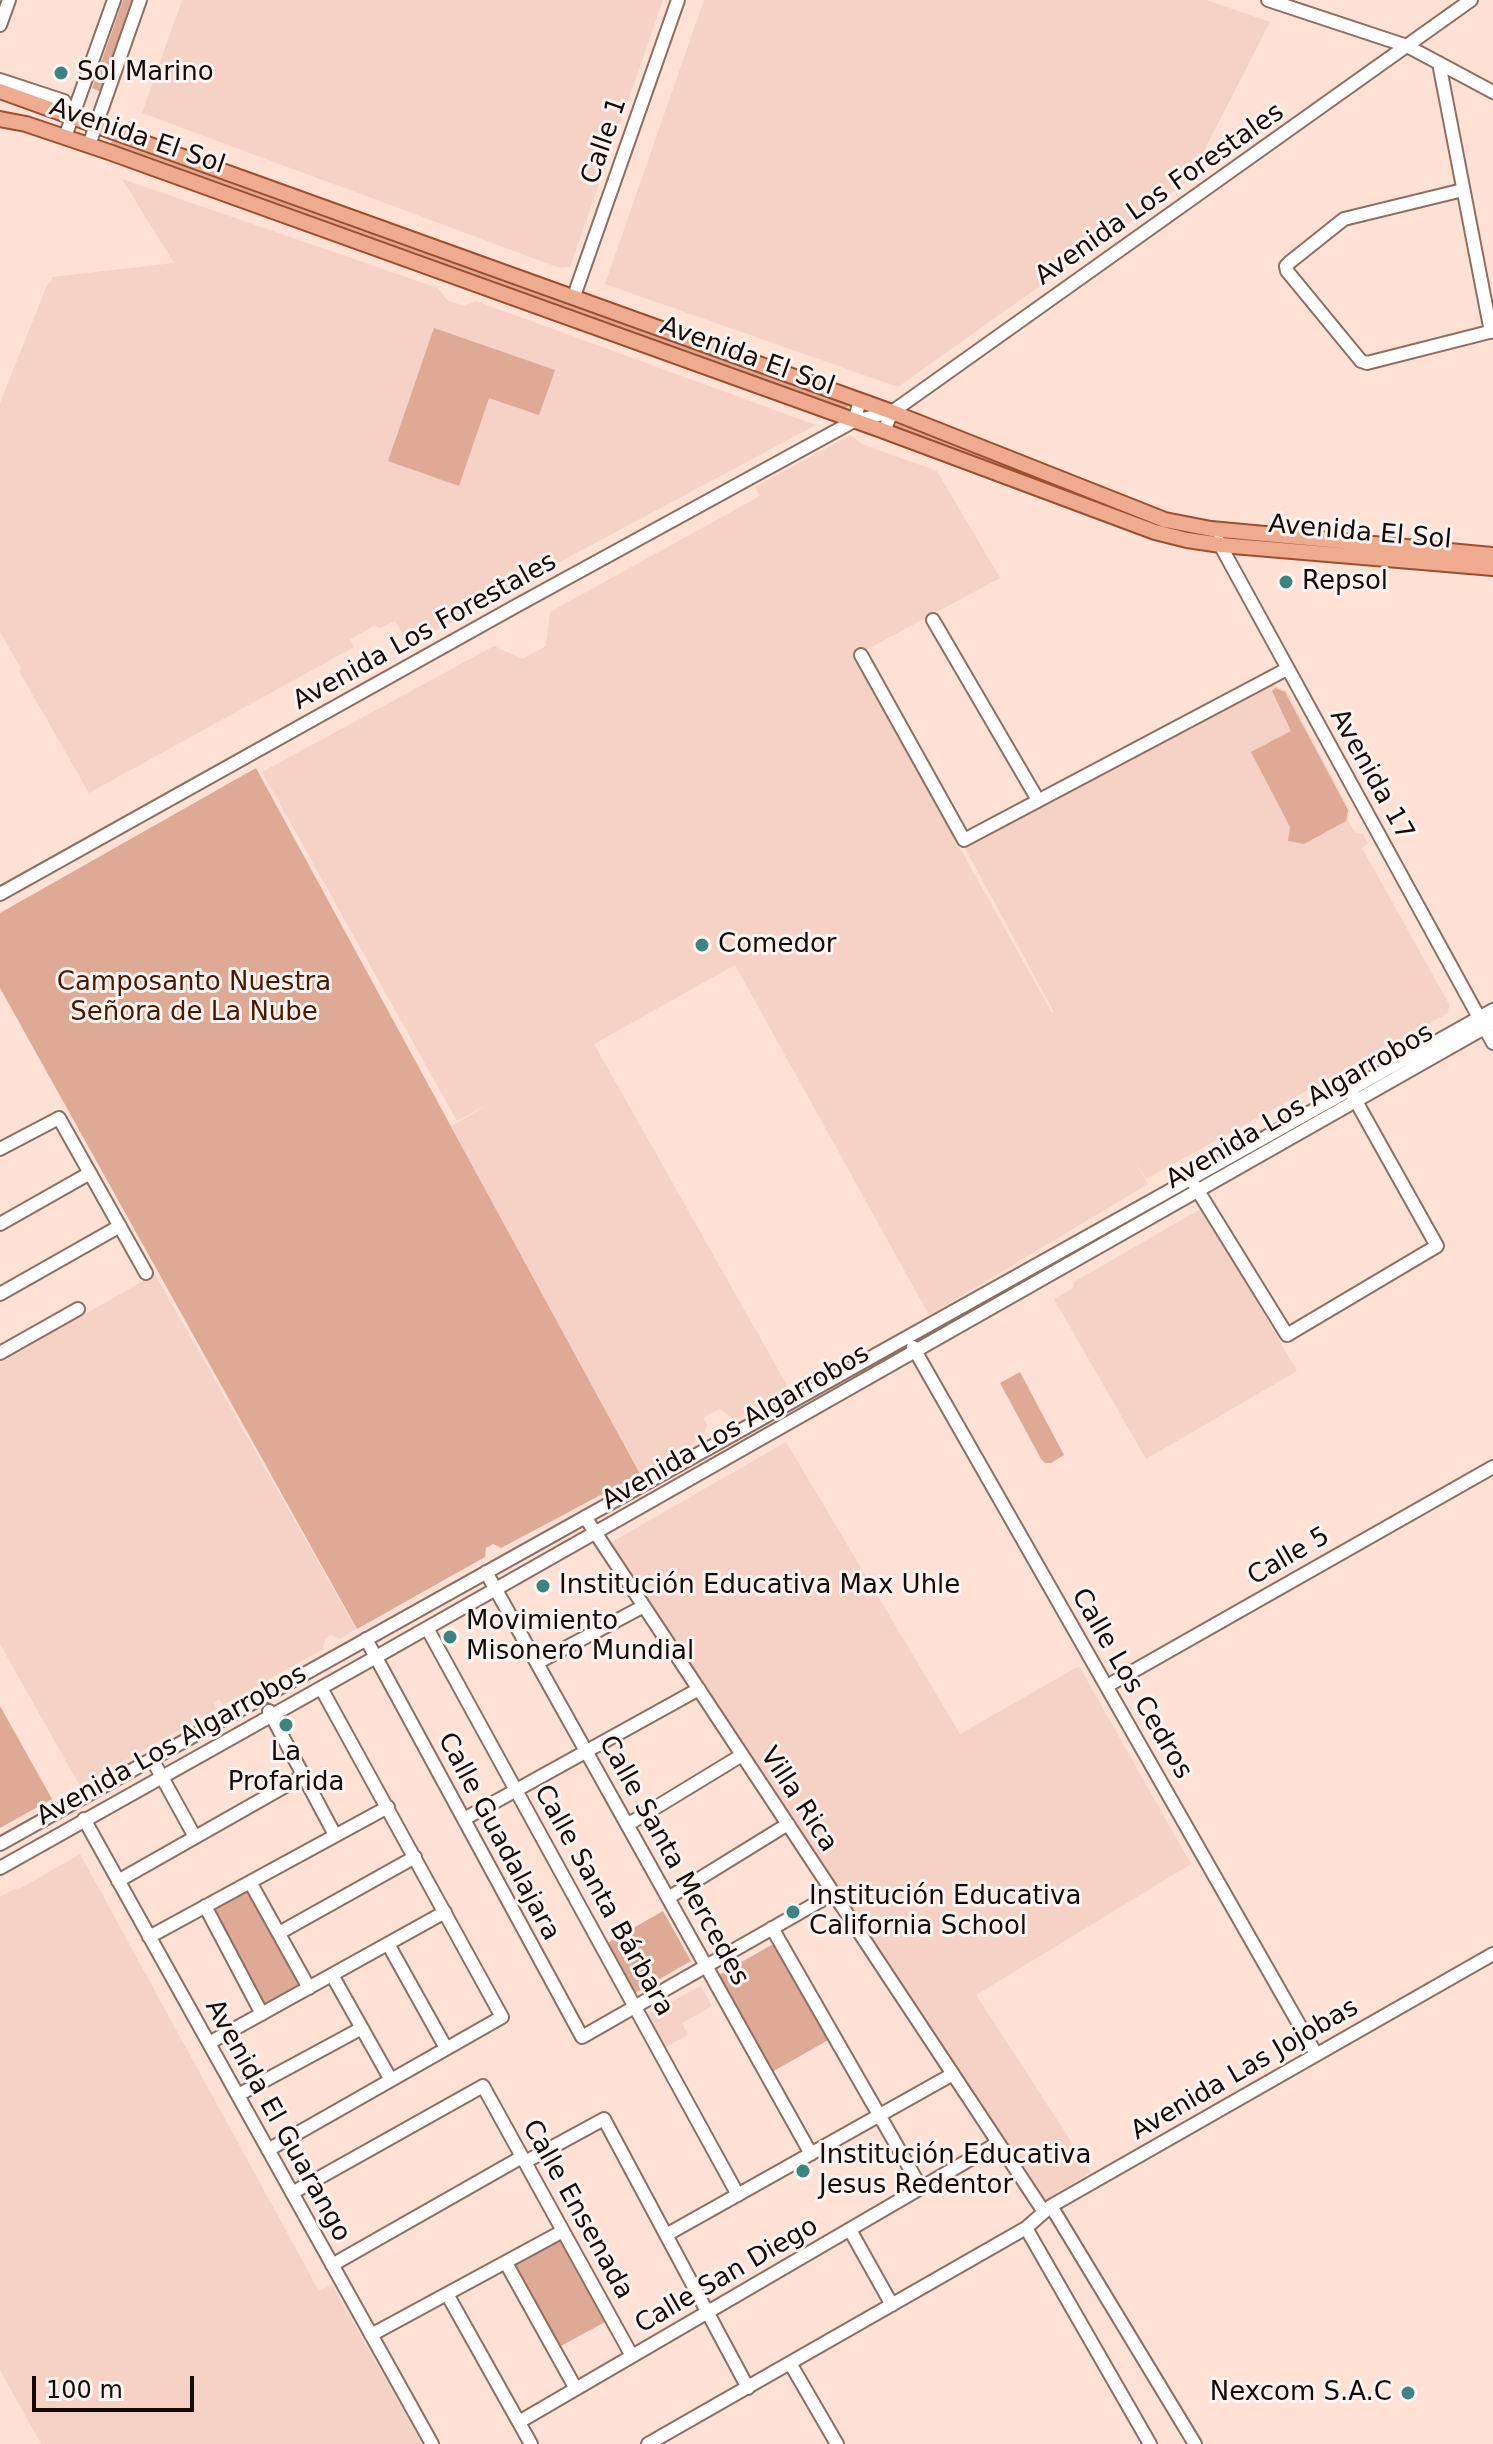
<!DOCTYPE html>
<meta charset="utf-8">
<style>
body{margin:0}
#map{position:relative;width:1493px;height:2444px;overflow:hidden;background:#ffe1d6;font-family:"DejaVu Sans",sans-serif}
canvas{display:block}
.scale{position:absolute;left:32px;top:2376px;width:162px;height:36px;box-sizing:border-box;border:4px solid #170b07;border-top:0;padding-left:10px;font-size:24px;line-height:28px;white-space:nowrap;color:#170b07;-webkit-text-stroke:6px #fcf4f1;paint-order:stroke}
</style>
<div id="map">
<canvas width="1493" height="2444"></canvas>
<div class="scale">100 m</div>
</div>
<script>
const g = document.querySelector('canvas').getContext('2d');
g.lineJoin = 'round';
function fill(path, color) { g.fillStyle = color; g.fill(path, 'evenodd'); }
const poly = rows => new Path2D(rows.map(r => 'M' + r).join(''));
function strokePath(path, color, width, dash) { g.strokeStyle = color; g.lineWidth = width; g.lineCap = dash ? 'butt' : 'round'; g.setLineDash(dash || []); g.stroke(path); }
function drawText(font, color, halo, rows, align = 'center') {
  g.font = font + ' "DejaVu Sans",sans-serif'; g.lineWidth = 6; g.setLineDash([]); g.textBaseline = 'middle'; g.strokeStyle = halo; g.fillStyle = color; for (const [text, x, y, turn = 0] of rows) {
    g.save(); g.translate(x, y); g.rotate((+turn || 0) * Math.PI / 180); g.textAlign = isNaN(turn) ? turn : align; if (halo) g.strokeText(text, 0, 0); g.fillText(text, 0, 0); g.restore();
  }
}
const built = poly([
 [182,0,663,0,570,267,560,268,142,113],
 [704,0,1206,0,1270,22,1189,180,898,387,605,284],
 [122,179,438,288,447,300,464,306,476,301,816,425,492,598,410,646,395,621,380,628,374,626,350,639,354,647,89,793,19,671,21,668,0,632,0,403,47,285,52,280,52,277,174,263],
 [850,435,862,444,937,471,1000,578,853,657,1052,1013,1054,1012,965,848,1273,685,1286,690,1350,811,1348,820,1355,832,1363,834,1368,844,1362,848,1449,1004,1448,1013,1146,1179,1129,1150,1148,1184,929,1315,735,965,594,1044,789,1389,735,1420,720,1409,703,1418,707,1425,703,1438,640,1474,451,1126,496,1100,457,1121,262,772,494,646,522,659,546,646,550,612,760,496,755,487],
 [1202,1208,1297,1371,1146,1459,1054,1299,1073,1288,1074,1282],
 [155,1274,356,1629,340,1639,331,1635,325,1639,323,1649,223,1705,219,1699,213,1703,216,1709,80,1786,0,1644,0,1363],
 [786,1442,960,1734,1079,1666,1191,1864,976,1995,1091,2172,1045,2200,610,1543],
 [80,1854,319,2291,332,2285,422,2444,41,2444,0,2370,0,1897,14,1889,21,1888],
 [701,1986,712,2006,682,2023,688,2035,664,2048,646,2015]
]);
const green = poly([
 [123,0,134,0,101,92,92,88],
 [112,141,847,402,848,407,843,408,109,149],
 [434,328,555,370,539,415,489,398,459,486,388,461],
 [898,421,966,450,1168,530,893,427,894,422],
 [1275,688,1285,692,1348,810,1346,821,1304,844,1288,841,1290,827,1251,752,1291,731,1272,691],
 [256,768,640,1474,501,1548,493,1544,486,1548,485,1557,357,1629,0,988,0,913],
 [1020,1372,1064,1455,1051,1463,1045,1463,1041,1459,1000,1383],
 [0,1706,52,1799,0,1828],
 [249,1888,303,1987,264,2007,212,1909],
 [663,1911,691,1961,635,1993,607,1943],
 [775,1943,830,2039,772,2072,717,1976],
 [562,2238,607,2321,559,2347,514,2264]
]);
const minor = poly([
 [1268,0,1407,46,1493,92],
 [0,25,9,0],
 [1439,63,1491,332],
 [0,80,64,101,73,116],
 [65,137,114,0],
 [89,145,140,0],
 [1463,190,1344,219,1290,262,1286,266,1287,271,1361,361,1367,363,1493,331],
 [574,296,678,0],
 [854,421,892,412],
 [884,431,892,412,1471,0],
 [1218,541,1493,1043],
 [933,620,1038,800],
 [861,655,964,840,1287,669],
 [0,894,516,606,854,421,860,401],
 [0,1149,59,1118,146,1273],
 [1195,1186,1287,1335,1437,1246,1353,1096],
 [0,1224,90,1173],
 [0,1294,120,1226],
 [913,1347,1316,2054],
 [0,1353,78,1309],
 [585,1517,1044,2212],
 [486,1572,811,2154],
 [427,1628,738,2195],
 [366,1639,582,2037,834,1893],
 [537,1663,644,1606],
 [1107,1686,1493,1467],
 [269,1711,335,1835],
 [152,1759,195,1837],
 [84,1819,432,2444],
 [464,1819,699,1689],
 [627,1825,742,1755],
 [0,1844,1493,1010],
 [0,1868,376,1657,1493,1023],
 [118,1881,303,1776],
 [250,1882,309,1988],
 [668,1898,788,1824],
 [205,1906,262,2014],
 [772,1928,921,2188],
 [279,1933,415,1857],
 [149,1937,388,1807],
 [388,1944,446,2048],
 [332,1975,391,2080],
 [209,2043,445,1912],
 [238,2095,362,2028],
 [268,2150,502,2017,321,1688],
 [525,2162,604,2119,748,2388],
 [292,2193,483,2086,632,2356],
 [1051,2206,1195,2444],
 [1026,2228,1150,2444],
 [850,2230,892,2305],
 [666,2235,953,2074],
 [506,2263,576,2389],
 [332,2265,522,2157],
 [447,2294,531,2444],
 [371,2335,563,2231],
 [790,2363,837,2444],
 [519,2422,998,2143],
 [648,2444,1026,2228,1051,2206,1493,1954]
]);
const major = poly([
 [0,91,892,412,1165,520,1211,529,1493,555],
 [0,119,26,124,109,152,884,431,1155,532,1187,540,1221,545,1493,568]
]);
const markers = [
 [61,73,8,"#3c8481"],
 [1286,582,8,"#3c8481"],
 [702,945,8,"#3c8481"],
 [543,1586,8,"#3c8481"],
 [450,1637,8,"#3c8481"],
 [286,1725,8,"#3c8481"],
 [793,1912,8,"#3c8481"],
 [803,2171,8,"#3c8481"],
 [1408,2393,8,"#3c8481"]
];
const poiNames = [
 ["Sol Marino",77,73],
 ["Repsol",1302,582],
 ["Comedor",718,945],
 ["Institución Educativa Max Uhle",559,1586],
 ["Movimiento",466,1622],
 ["Misonero Mundial",466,1652],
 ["La",286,1753,"center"],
 ["Profarida",286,1783,"center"],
 ["Institución Educativa",809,1897],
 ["California School",809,1927],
 ["Institución Educativa",819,2156],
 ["Jesus Redentor",819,2186],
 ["Nexcom S.A.C",1392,2393,"right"]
];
const streetNames = [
 ["Avenida El Sol",137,137,19],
 ["Calle 1",605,141,-71],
 ["Avenida Los Forestales",1160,195,-35],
 ["Avenida El Sol",747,357,20],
 ["Avenida El Sol",1360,533,5],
 ["Avenida Los Forestales",425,632,-29],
 ["Avenida 17",1371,775,61],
 ["Avenida Los Algarrobos",1300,1107,-30],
 ["Avenida Los Algarrobos",736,1428,-30],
 ["Calle 5",1289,1557,-30],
 ["Calle Los Cedros",1131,1684,60],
 ["Avenida Los Algarrobos",172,1746,-29],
 ["Villa Rica",798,1800,57],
 ["Calle Guadalajara",498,1837,62],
 ["Calle Santa Mercedes",673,1861,61],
 ["Calle Santa Bárbara",603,1901,61],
 ["Avenida Las Jojobas",1245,2070,-30],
 ["Avenida El Guarango",277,2121,61],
 ["Calle Ensenada",577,2210,61],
 ["Calle San Diego",727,2276,-30]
];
const parkNames = [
 ["Camposanto Nuestra",194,983],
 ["Señora de La Nube",194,1013]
];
fill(built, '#f5d2c5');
fill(green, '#dea995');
strokePath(minor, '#8e6e62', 16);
strokePath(major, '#9b4f2f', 18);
strokePath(minor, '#fff', 12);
strokePath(major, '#eeab8f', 14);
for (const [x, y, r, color] of markers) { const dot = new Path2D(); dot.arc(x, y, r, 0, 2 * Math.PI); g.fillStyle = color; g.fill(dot); strokePath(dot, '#fcf4f1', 3); }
drawText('26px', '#170b07', '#fcf4f1', poiNames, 'left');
drawText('26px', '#170b07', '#fcf4f1', streetNames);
drawText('26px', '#4c1701', '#fcf4f1', parkNames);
</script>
